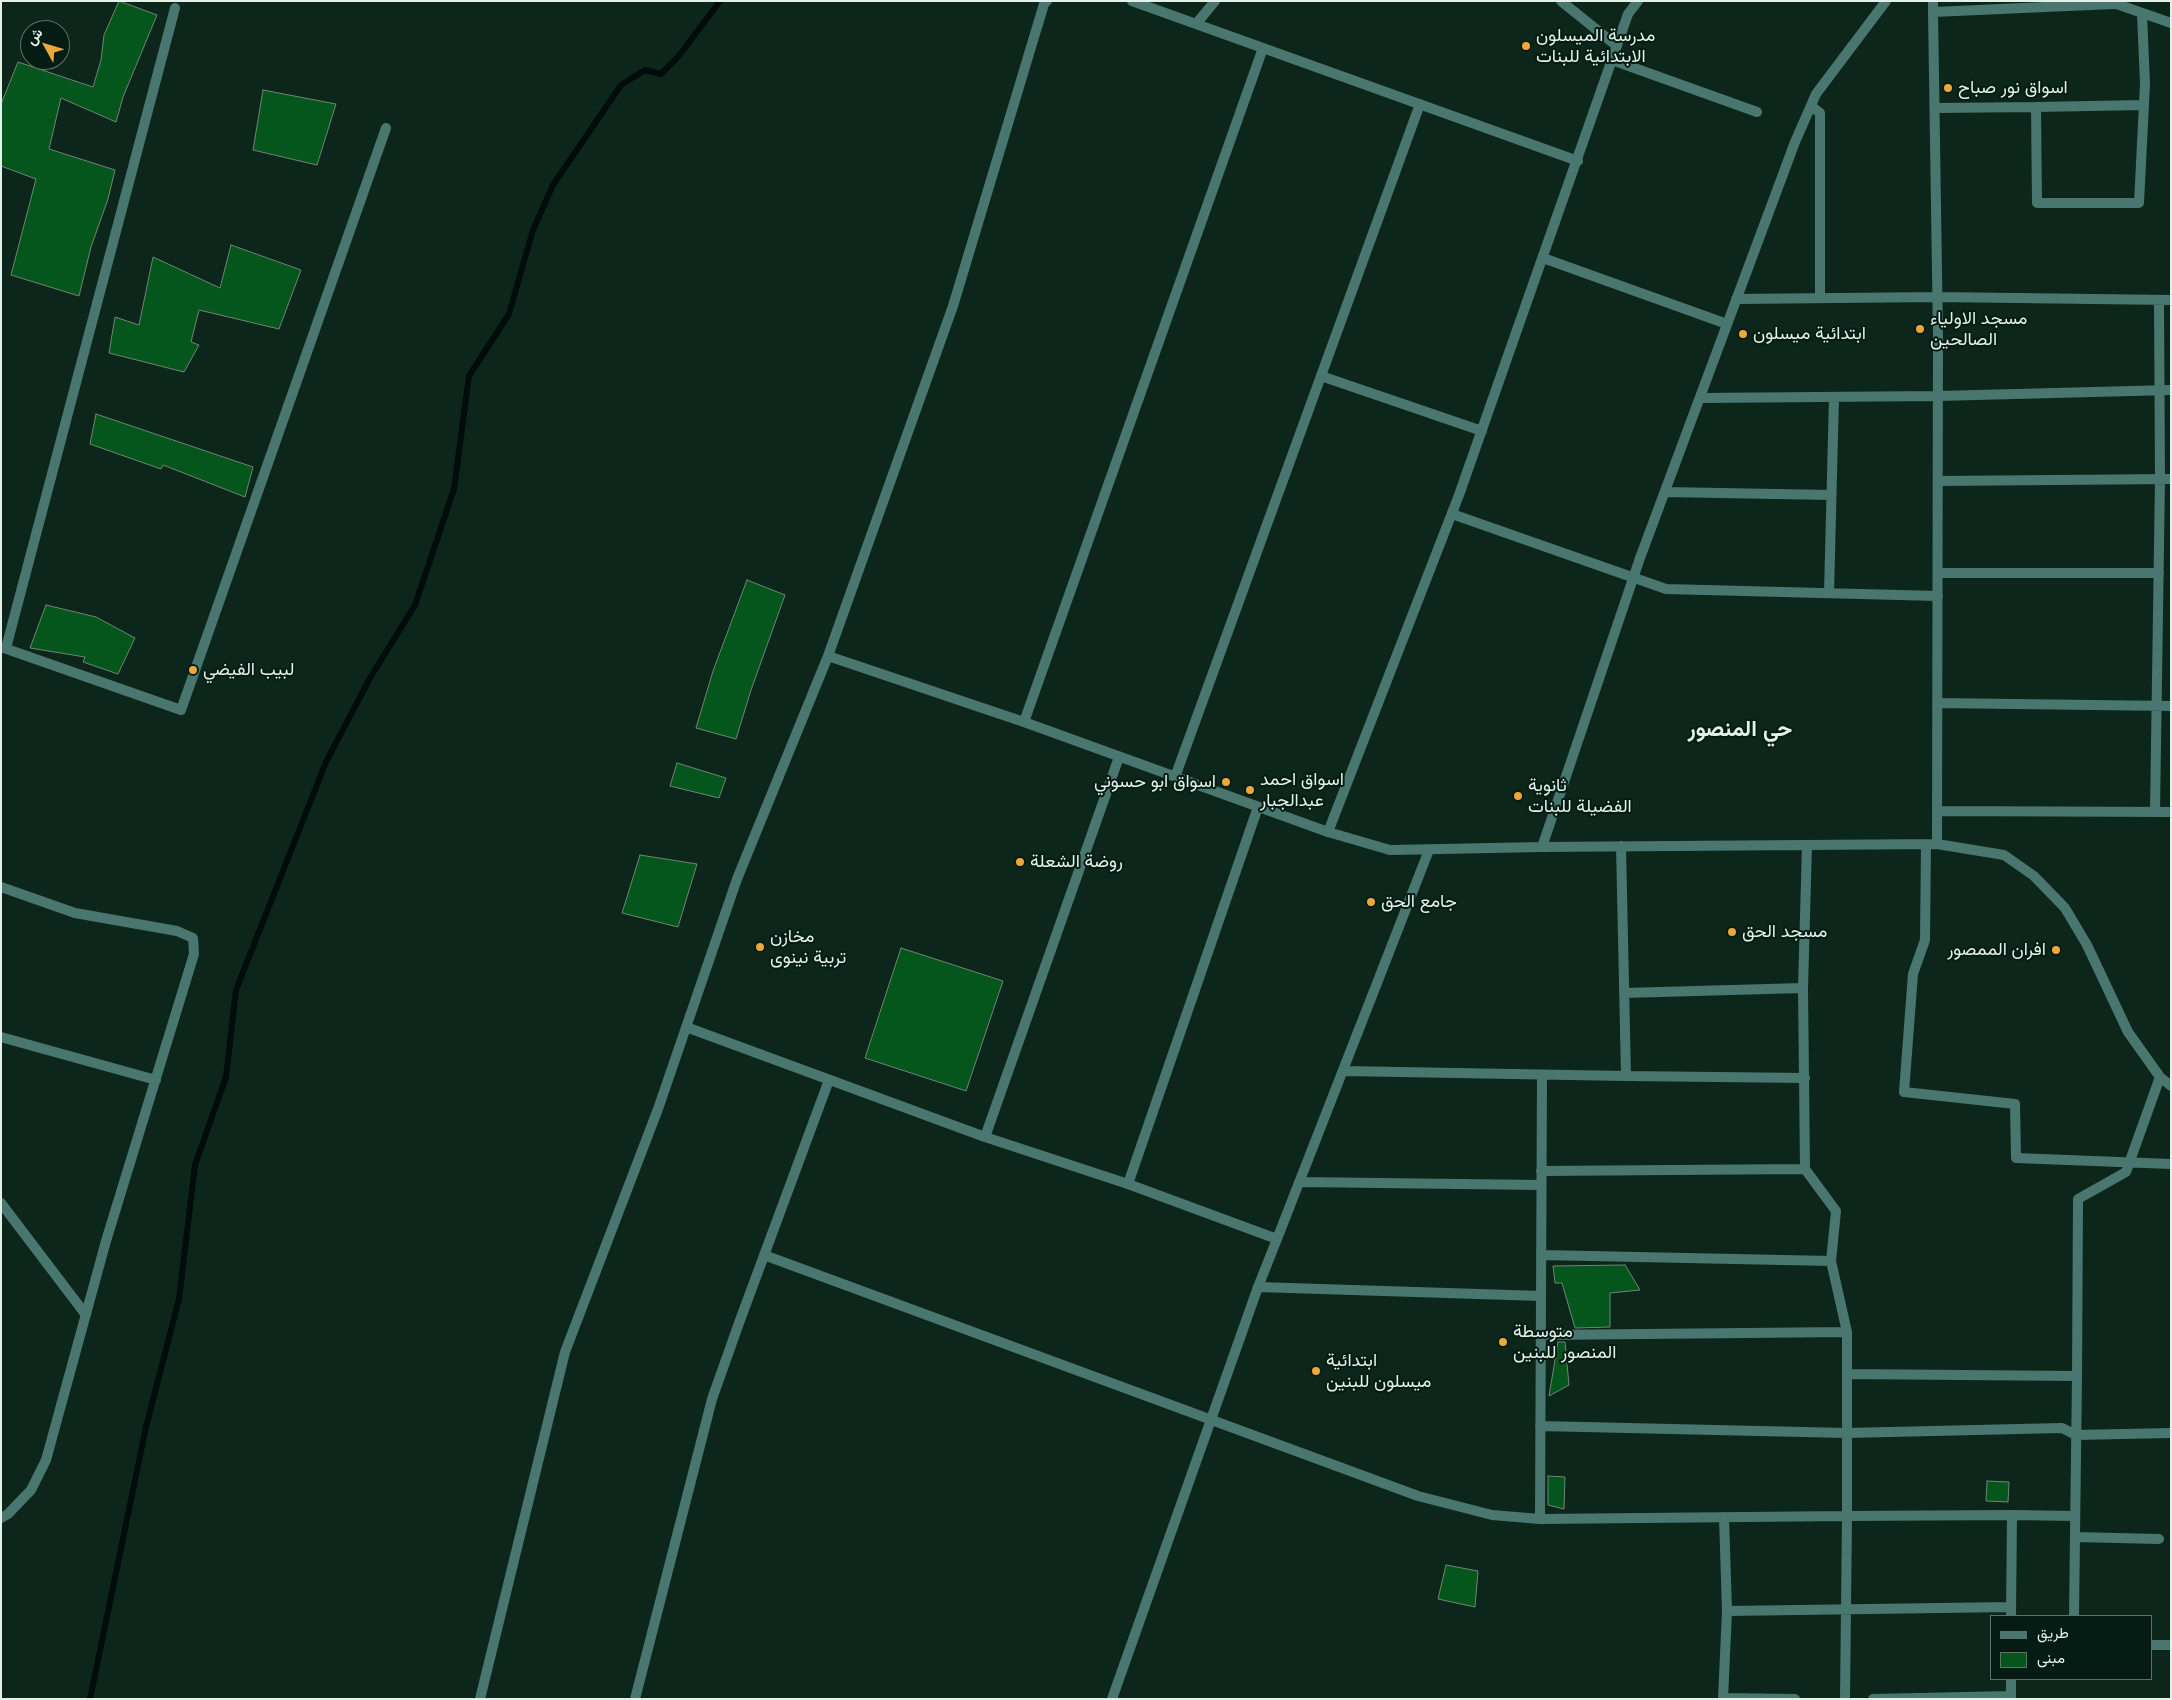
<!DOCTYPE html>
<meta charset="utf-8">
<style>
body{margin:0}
#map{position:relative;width:2172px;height:1700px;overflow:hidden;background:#0d261c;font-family:Mulish,Vazirmatn,sans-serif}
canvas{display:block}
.frame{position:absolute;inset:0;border:2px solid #e2f1ea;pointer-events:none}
.legend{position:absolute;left:1990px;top:1615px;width:162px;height:65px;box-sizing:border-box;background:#041c13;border:1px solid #5d7169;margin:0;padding:6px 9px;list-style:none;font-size:15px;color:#e2f1ea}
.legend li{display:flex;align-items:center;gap:10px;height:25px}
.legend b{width:25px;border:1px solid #5d7169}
.north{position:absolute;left:20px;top:20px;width:50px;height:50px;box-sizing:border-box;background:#041c13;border:1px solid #5d7169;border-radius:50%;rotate:309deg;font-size:14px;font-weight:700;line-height:20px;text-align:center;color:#e2f1ea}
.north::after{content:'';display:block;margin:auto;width:18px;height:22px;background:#eda83b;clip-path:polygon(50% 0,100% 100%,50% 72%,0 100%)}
</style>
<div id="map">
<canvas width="2172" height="1700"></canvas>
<div class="frame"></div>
<ul class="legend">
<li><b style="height:6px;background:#49776f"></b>طريق</li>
<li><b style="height:14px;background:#05561c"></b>مبنى</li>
</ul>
<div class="north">ش</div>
</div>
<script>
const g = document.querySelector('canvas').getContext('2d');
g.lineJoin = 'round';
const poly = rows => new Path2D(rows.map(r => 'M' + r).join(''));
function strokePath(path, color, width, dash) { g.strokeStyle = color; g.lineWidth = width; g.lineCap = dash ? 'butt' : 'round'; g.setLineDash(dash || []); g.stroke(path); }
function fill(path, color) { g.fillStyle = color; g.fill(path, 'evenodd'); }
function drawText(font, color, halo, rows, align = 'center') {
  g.font = font + ' Mulish,Vazirmatn,sans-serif'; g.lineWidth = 4; g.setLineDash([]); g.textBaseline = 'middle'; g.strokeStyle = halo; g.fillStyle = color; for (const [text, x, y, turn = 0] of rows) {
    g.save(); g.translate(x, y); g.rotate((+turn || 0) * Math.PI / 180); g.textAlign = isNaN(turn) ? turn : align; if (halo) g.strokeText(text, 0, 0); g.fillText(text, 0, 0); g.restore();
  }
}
const stream = poly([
 [90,1699,146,1427,179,1299,195,1165,226,1077,236,990,326,762,370,678,415,605,454,489,469,376,509,314,533,230,553,185,621,85,645,70,661,74,678,57,720,1]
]);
const building = poly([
 [119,1,157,15,123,97,116,122,61,98,49,149,115,170,108,199,91,247,79,296,11,275,36,179,1,166,1,104,18,62,93,87,101,60,104,35,119,1],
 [263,90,336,104,317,165,253,150,263,90],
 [231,245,301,270,279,329,199,310,191,342,199,345,184,372,109,353,115,317,139,325,153,257,220,288,231,245],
 [96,414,253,467,245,497,163,465,161,469,90,444,96,414],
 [747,580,785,595,751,690,736,739,696,728,713,671,747,580],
 [46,605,96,617,135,638,118,674,83,662,85,657,30,648,46,605],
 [677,763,726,778,719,798,670,786,677,763],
 [640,855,697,864,678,927,622,913,640,855],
 [901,948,1003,981,966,1091,865,1058,901,948],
 [1625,1265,1640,1290,1610,1293,1610,1327,1575,1328,1562,1283,1555,1283,1553,1266,1625,1265],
 [1558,1342,1565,1342,1569,1385,1549,1396,1558,1342],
 [1548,1476,1565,1477,1564,1509,1548,1505,1548,1476],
 [1987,1481,2009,1482,2008,1502,1986,1501,1987,1481],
 [1446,1565,1478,1571,1475,1607,1438,1599,1446,1565]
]);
const street = poly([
 [1132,1,1578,161],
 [1561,1,1617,46],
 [1933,1,1933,12,2113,4],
 [2108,1,2171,23],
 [1933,12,1938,336,1937,844],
 [1196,24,1215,1],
 [1612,60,1757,112],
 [1811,106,1820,113,1820,298],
 [2036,107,2144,105],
 [1935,108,2036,107,2037,203,2139,203,2145,84,2142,14],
 [1543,258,1727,324],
 [1736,299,1938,297,2171,300],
 [1321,376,1482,431],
 [1700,398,1938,396,2171,390],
 [1938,481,2171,479],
 [1665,492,1831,495],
 [1452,514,1666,589,1938,596],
 [1938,573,2159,573],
 [1829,593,1834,397],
 [1,647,181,710,386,128],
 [6,648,175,8],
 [828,656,1024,722,1328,832,1390,850,1542,847,1937,844,2004,855,2034,876,2065,908,2087,945,2128,1032,2160,1077,2171,1086],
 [1937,703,2171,706],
 [1024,722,1263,48],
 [1119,757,985,1137,1128,1184,1277,1239,1429,850],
 [1175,777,1420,104],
 [1937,811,2171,812],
 [2155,812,2160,479,2159,300],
 [1328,832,1459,495,1628,14,1638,1],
 [1926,844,1925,940,1913,974,1904,1092,2015,1104,2016,1158,2171,1164],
 [1807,845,1803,988,1805,1169,1836,1211,1831,1261,1847,1332],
 [1542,847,1640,558,1795,142,1816,94,1886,1],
 [1,887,75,913,177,931,193,938,194,954,106,1241,46,1460,31,1490,8,1514,1,1518],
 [1624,993,1803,988],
 [686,1027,985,1137],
 [1,1037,156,1080],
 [1343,1071,1626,1076,1621,846],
 [1626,1076,1805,1078],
 [1541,1171,1805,1169],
 [1299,1182,1541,1185],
 [1128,1184,1258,807],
 [1,1203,86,1315],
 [764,1255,1418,1496,1492,1515,1540,1519,1542,1075],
 [1541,1255,1831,1261],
 [1258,1287,1541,1296],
 [1847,1374,2077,1376,2078,1199,2126,1172,2160,1077],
 [1540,1426,1847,1433,2062,1428,2076,1435,2171,1433],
 [2012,1515,2075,1516],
 [1540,1519,1847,1516,1847,1332,1541,1335],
 [2075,1537,2159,1539],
 [1727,1611,2011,1607],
 [2074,1616,2077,1376],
 [2151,1645,2171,1645],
 [1723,1698,1795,1699],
 [480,1699,565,1352,658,1109,737,879,828,656,953,306,1044,4,1047,1],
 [635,1699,712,1399,739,1323,829,1080],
 [1112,1699,1258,1287,1277,1239],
 [1723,1699,1727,1611,1724,1517],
 [1845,1699,1847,1516,2012,1515,2011,1616],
 [1873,1699,2011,1696],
 [2011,1699,2011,1679]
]);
const markers = [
 [1526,46,5,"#eda83b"],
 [1948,88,5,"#eda83b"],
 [1920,329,5,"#eda83b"],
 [1743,334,5,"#eda83b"],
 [193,670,5,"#eda83b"],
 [1226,782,5,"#eda83b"],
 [1250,790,5,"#eda83b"],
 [1518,796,5,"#eda83b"],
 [1020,862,5,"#eda83b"],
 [1371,902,5,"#eda83b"],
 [1732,932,5,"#eda83b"],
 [760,947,5,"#eda83b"],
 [2056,950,5,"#eda83b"],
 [1503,1342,5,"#eda83b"],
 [1316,1371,5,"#eda83b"]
];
const poiNames = [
 ["مدرسة الميسلون",1536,36],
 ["الابتدائية للبنات",1536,57],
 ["اسواق نور صباح",1958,88],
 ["مسجد الاولياء",1930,319],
 ["الصالحين",1930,340],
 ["ابتدائية ميسلون",1753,334],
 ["لبيب الفيضي",203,670],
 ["اسواق احمد",1260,780],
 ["عبدالجبار",1260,801],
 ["اسواق ابو حسوني",1216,782,"right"],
 ["ثانوية",1528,786],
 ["الفضيلة للبنات",1528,807],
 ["روضة الشعلة",1030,862],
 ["جامع الحق",1381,902],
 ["مسجد الحق",1742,932],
 ["مخازن",770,937],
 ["تربية نينوى",770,958],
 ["افران الممصور",2046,950,"right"],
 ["متوسطة",1513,1332],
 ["المنصور للبنين",1513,1353],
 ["ابتدائية",1326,1361],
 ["ميسلون للبنين",1326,1382]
];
const districtNames = [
 ["حي المنصور",1740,729]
];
strokePath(stream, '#000b0c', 6);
fill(building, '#05561c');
strokePath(building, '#718572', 1);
strokePath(street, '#49776f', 10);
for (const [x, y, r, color] of markers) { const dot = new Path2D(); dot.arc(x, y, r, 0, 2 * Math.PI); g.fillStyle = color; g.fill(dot); strokePath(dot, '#041c13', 2); }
drawText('18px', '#e2f1ea', '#041c13', poiNames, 'left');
drawText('bold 22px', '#e2f1ea', '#041c13', districtNames);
</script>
